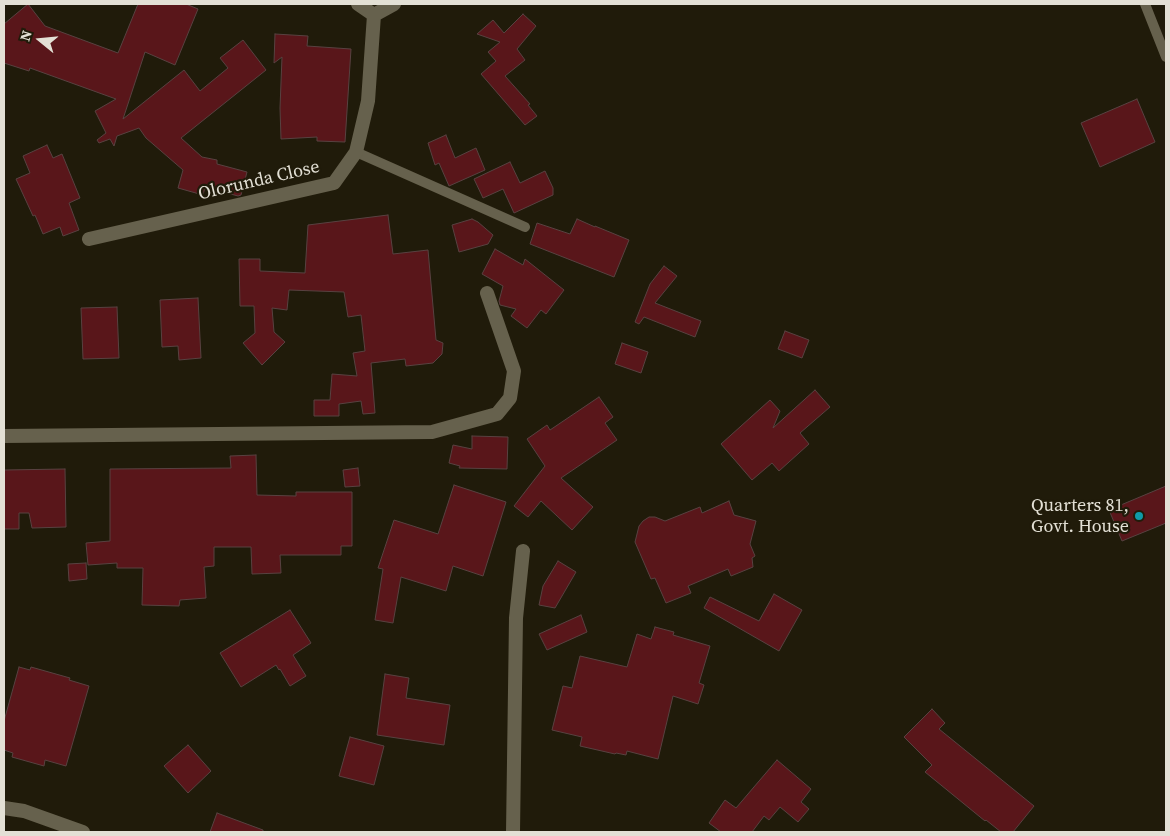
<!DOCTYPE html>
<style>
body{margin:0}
#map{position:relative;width:1170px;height:836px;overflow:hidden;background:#201b0a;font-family:"Source Serif 4",serif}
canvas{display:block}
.frame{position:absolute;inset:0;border:5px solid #e3e0d5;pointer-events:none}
.north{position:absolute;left:15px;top:15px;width:50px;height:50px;-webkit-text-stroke:4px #201b0a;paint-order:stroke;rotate:287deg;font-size:14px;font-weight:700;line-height:20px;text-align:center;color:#e3e0d5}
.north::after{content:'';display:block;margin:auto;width:18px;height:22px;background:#e3e0d5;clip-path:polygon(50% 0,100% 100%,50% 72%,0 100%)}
</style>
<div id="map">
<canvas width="1170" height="836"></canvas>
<div class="frame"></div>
<div class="north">N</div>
</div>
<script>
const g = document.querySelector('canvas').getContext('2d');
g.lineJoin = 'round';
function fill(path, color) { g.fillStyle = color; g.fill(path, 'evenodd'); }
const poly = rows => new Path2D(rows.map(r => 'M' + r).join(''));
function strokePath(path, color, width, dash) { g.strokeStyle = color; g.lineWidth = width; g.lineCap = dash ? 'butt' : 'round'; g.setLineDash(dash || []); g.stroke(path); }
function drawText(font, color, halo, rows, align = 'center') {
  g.font = font + ' "Source Serif 4",serif'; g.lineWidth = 4.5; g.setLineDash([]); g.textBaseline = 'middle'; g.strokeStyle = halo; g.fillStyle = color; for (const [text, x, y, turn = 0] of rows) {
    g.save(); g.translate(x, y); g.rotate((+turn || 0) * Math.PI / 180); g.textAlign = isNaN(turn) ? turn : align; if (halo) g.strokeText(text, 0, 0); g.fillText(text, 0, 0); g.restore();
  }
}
const building = poly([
 [28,4,45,26,118,53,138,4,186,4,198,9,175,65,145,52,123,119,184,70,200,91,228,68,220,58,243,40,266,70,181,138,202,157,217,160,217,164,247,172,241,195,238,196,205,187,203,195,178,188,183,170,146,138,139,128,117,136,114,146,110,139,99,143,97,140,106,133,95,111,116,99,30,68,29,71,4,63,4,24,28,4],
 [523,14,536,26,517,49,525,60,505,76,530,104,528,105,537,116,525,125,481,74,496,61,488,52,500,42,477,34,493,20,504,33,523,14],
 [275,34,308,36,307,46,351,49,345,142,317,141,317,137,281,139,280,108,282,57,274,63,275,34],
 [1137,99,1155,142,1100,167,1081,123,1137,99],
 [446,135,455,158,476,148,485,170,449,186,439,163,435,165,428,143,446,135],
 [47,145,53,158,62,154,80,198,69,203,79,230,63,236,60,227,43,234,35,215,33,216,16,179,30,173,23,156,47,145],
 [510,162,520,183,545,171,553,188,553,195,514,213,503,189,483,198,474,179,510,162],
 [388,215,393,254,428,250,436,340,443,343,442,354,433,363,406,366,405,359,371,363,375,413,363,414,361,401,339,404,339,416,314,416,314,400,330,400,332,374,357,376,353,353,365,351,361,315,348,317,344,292,289,290,287,310,272,308,274,332,285,342,262,365,243,343,255,333,254,306,240,306,239,259,260,259,260,271,305,273,308,225,388,215],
 [472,219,478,222,493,235,488,244,459,252,452,225,472,219],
 [577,219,595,227,595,226,629,240,614,277,530,244,537,223,570,234,577,219],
 [495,249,523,265,525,259,564,290,546,314,541,310,527,328,511,316,516,309,500,305,499,301,503,286,482,274,495,249],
 [664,266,677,276,655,303,701,321,695,337,644,317,639,324,635,322,650,284,664,266],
 [198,298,201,358,179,360,178,346,162,347,160,300,198,298],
 [117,307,119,358,83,359,81,308,117,307],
 [785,331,809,340,802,358,778,349,785,331],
 [622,343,648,352,641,373,615,364,622,343],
 [815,390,830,407,800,433,809,444,779,471,772,463,752,480,721,444,770,400,780,411,773,428,815,390],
 [599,397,613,417,605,423,617,440,561,478,593,507,572,530,541,501,528,517,514,506,545,466,527,439,547,425,550,430,599,397],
 [472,436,508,437,507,469,459,468,460,466,449,463,453,445,472,449,472,436],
 [256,455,257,495,296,496,296,492,352,492,352,546,341,546,341,555,280,555,281,573,252,574,251,547,214,547,214,566,204,567,206,598,180,600,179,606,142,605,143,568,117,568,117,563,88,565,86,543,110,541,110,469,231,468,230,456,256,455],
 [358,468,360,486,345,487,343,470,358,468],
 [65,469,66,527,32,528,29,513,19,513,19,529,4,529,4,470,65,469],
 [454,485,506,502,483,576,453,566,446,591,401,577,393,623,375,620,383,569,378,568,394,520,438,534,454,485],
 [1166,486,1166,523,1122,541,1109,510,1166,486],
 [729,501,734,515,756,521,750,544,755,556,752,558,753,567,731,576,728,569,688,586,691,593,666,603,655,578,651,579,635,542,639,526,643,521,649,517,655,517,665,521,700,507,702,513,729,501],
 [558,561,576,572,555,608,539,605,543,586,558,561],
 [86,563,87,579,69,581,68,564,86,563],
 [774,594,802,610,779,651,704,608,710,597,759,621,774,594],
 [290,610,311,643,293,655,306,676,290,686,280,669,279,670,276,665,241,687,220,653,290,610],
 [581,615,587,632,547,650,539,634,581,615],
 [655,627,674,632,673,635,710,646,699,683,704,685,698,704,673,696,658,759,627,751,626,755,616,753,615,754,580,746,582,737,552,730,563,686,572,688,580,656,627,667,637,634,651,639,655,627],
 [19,667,30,670,31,667,70,678,69,680,89,686,66,766,45,760,44,766,12,757,13,753,4,750,4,721,19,667],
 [385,674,409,678,406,698,450,705,444,745,377,735,385,674],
 [932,709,945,723,939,729,1034,806,1013,832,1001,832,986,820,985,821,925,772,932,765,904,737,932,709],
 [350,737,384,746,374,785,339,776,350,737],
 [188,745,211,771,188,793,164,766,188,745],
 [777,760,811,789,801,802,809,809,798,822,780,807,769,820,764,816,752,832,721,832,709,823,725,800,736,808,777,760],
 [217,813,263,830,263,832,210,832,217,813]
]);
const service = poly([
 [1145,4,1166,57],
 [356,152,525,227]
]);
const minor = poly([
 [358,4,374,15],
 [374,15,394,4],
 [89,239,334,183,356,152,368,101,374,15],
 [4,436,432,432,497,414,510,398,514,371,487,293],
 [4,808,24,811,83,832],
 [513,832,516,618,523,551]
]);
const markers = [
 [1139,516,5,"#0f9aa8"]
];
const streetNames = [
 ["Olorunda Close",259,181,-13]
];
const poiNames = [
 ["Quarters 81,",1129,506],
 ["Govt. House",1129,527]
];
fill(building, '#59161a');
strokePath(building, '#584241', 1);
strokePath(service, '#66614d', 10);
strokePath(minor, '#66614d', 14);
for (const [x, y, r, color] of markers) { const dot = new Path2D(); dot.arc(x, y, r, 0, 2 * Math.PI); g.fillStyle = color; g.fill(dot); strokePath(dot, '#201b0a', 2); }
drawText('18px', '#e3e0d5', '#201b0a', streetNames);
drawText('18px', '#e3e0d5', '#201b0a', poiNames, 'right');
</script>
